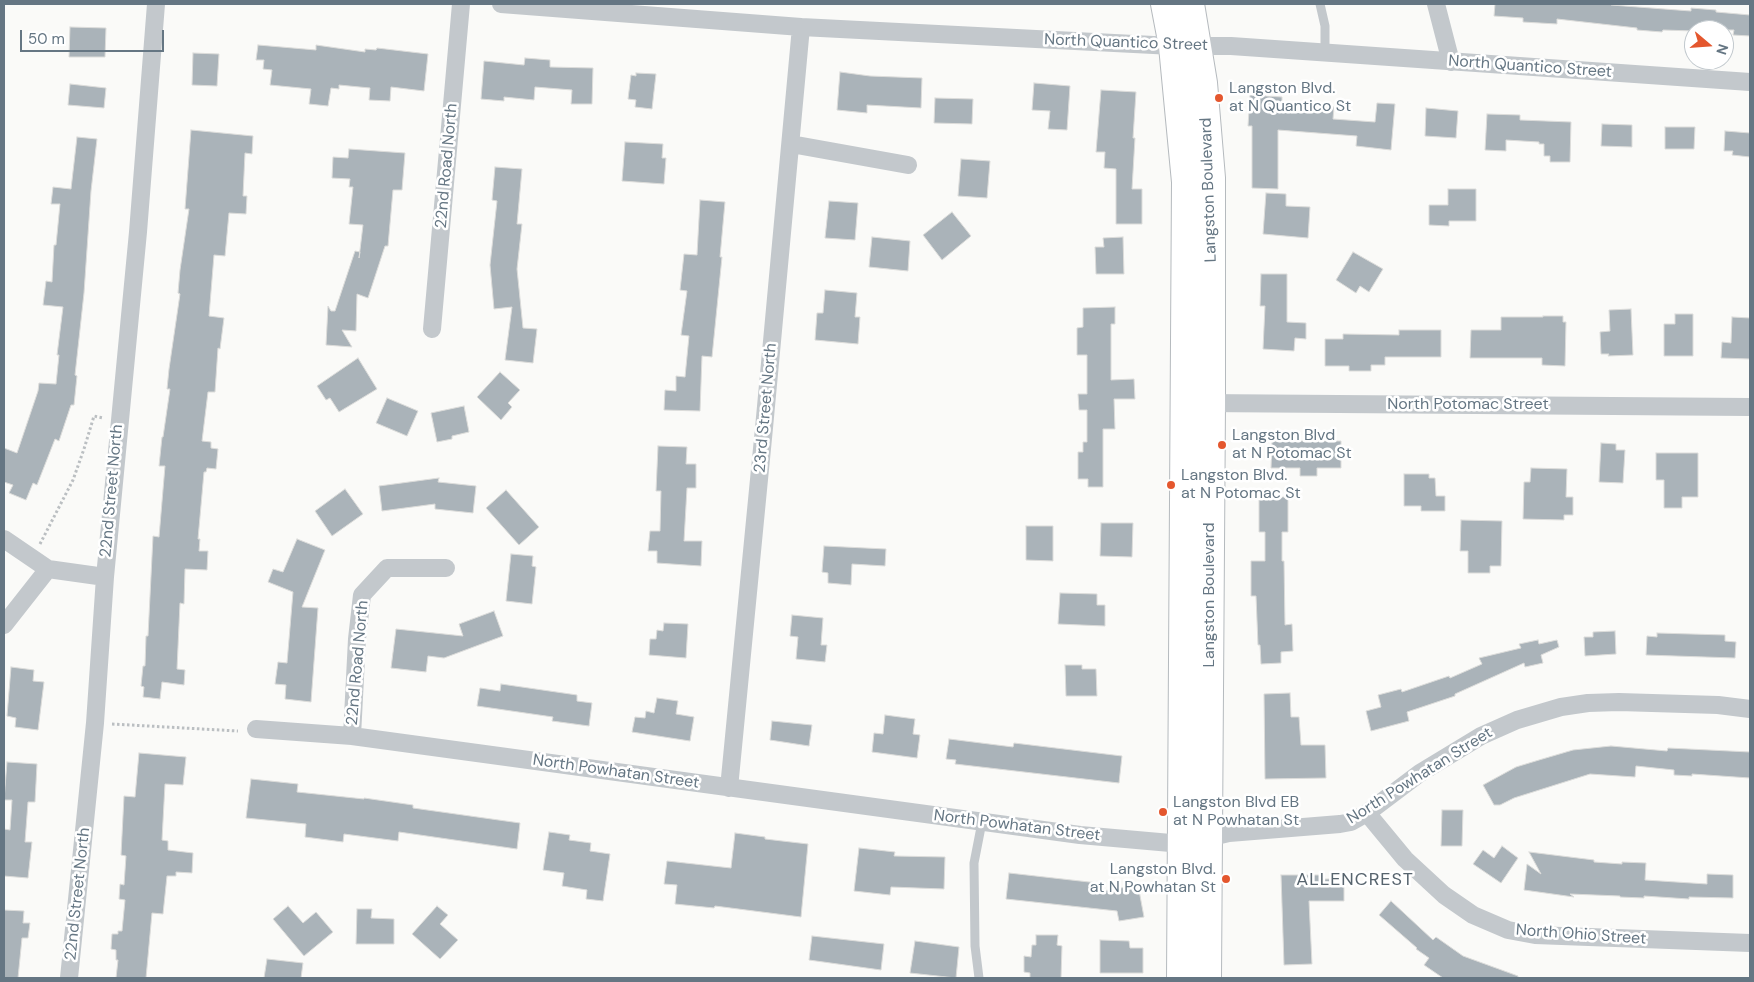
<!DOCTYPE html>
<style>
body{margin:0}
#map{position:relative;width:1754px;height:982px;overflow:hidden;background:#fafaf8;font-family:"DM Sans",sans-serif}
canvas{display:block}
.frame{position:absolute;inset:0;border:5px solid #657683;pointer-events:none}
.north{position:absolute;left:1684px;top:20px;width:50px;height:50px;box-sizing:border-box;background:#fff;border:1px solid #c1c8cd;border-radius:50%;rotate:108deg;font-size:14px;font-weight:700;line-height:20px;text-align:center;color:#657683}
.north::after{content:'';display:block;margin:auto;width:18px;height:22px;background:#e4572e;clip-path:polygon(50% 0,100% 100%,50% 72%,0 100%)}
.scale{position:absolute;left:20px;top:30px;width:144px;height:22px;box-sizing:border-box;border:2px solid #657683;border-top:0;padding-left:6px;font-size:15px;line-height:18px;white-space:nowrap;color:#657683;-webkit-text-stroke:4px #fff;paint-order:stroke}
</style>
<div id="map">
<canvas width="1754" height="982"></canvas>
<div class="frame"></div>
<div class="north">N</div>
<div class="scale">50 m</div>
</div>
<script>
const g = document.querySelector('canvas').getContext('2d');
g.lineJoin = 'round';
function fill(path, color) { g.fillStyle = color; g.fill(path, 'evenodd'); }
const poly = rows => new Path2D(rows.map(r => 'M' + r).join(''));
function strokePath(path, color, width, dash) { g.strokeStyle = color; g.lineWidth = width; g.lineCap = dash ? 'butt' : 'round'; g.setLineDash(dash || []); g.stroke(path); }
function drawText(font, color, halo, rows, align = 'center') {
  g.font = font + ' "DM Sans",sans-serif'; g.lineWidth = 5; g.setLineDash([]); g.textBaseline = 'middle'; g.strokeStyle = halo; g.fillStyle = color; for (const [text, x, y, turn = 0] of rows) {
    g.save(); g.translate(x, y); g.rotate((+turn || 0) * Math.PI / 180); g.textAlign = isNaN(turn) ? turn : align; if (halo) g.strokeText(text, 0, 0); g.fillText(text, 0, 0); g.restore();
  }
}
const building = poly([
 [1495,4,1611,4,1611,5,1691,11,1691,8,1716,10,1716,12,1750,15,1750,36,1733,35,1734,30,1694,30,1694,31,1663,30,1662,32,1637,30,1637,28,1557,19,1557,24,1523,22,1523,18,1494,16,1495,4],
 [70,27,106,28,105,57,69,57,70,27],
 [258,45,316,50,316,45,365,52,365,49,376,50,377,48,428,54,424,91,391,87,390,101,369,100,370,88,339,85,339,89,331,88,328,106,309,104,311,89,270,85,272,70,263,69,264,60,256,60,258,45],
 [193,53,219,54,217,86,192,85,193,53],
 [525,58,550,60,550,67,593,68,592,104,571,104,572,90,535,87,534,100,504,97,504,101,481,99,484,61,524,65,525,58],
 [840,72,870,76,922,78,921,108,867,105,867,113,837,110,840,72],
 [636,73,656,74,652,109,635,107,636,100,628,99,631,75,636,76,636,73],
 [1034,83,1070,86,1067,130,1048,129,1050,111,1032,110,1034,83],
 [70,84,106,88,104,108,68,105,70,84],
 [1101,90,1136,92,1133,138,1135,138,1132,189,1142,189,1142,224,1116,224,1116,169,1104,168,1105,152,1096,152,1101,90],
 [1250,95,1282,97,1282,103,1334,107,1333,119,1375,122,1377,103,1395,104,1391,150,1356,146,1357,136,1278,130,1278,189,1252,188,1252,126,1248,126,1250,95],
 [935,98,973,99,972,124,934,123,935,98],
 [1426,108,1458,111,1456,138,1425,136,1426,108],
 [1487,114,1520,115,1520,120,1571,122,1570,162,1550,162,1550,156,1544,156,1544,144,1539,144,1539,142,1506,140,1506,151,1485,150,1487,114],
 [1602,124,1632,125,1632,147,1601,146,1602,124],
 [1665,127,1695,127,1694,149,1665,149,1665,127],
 [191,130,253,136,252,154,245,153,243,196,247,196,246,214,229,213,225,256,214,255,209,316,224,318,220,349,218,348,215,392,208,392,202,441,211,442,211,448,218,449,216,469,207,468,206,472,204,472,198,539,200,539,199,551,208,551,207,570,185,569,184,604,180,603,177,669,185,670,184,685,162,682,160,699,143,697,144,687,141,686,143,666,145,666,146,636,148,636,153,536,159,537,165,466,159,466,162,437,163,437,170,389,167,389,169,369,180,294,178,293,180,270,189,209,185,209,191,130],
 [1725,131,1750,133,1750,157,1732,155,1733,151,1724,151,1725,131],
 [77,137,97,139,91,191,84,293,75,375,77,376,74,405,71,405,59,441,55,439,37,485,33,483,26,500,9,493,13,485,4,482,4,448,17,453,38,391,39,383,56,384,59,355,57,355,63,307,43,305,46,281,52,282,54,245,56,245,60,204,51,204,53,187,71,189,77,137],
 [625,142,663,144,662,158,666,158,664,184,622,181,625,142],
 [349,149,405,153,402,190,393,190,388,246,385,246,368,298,357,294,356,331,342,330,352,347,326,345,328,306,331,311,335,311,355,251,360,252,359,258,363,225,349,224,353,187,349,187,350,179,332,178,333,157,348,158,349,149],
 [961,159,990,161,987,198,958,196,961,159],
 [495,167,522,169,517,224,522,224,517,269,523,328,537,329,533,363,505,360,512,307,494,309,490,265,497,201,492,200,495,167],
 [1448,189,1476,189,1476,221,1449,221,1449,226,1429,225,1429,205,1448,205,1448,189],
 [1266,193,1286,194,1286,206,1310,207,1308,238,1263,234,1266,193],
 [700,200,725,202,720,257,722,257,712,357,702,356,700,411,664,410,665,390,676,391,676,376,685,377,689,336,681,335,687,291,680,290,684,254,697,255,700,200],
 [829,201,858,203,855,240,825,238,829,201],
 [952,212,971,236,942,260,923,235,952,212],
 [872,237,910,241,908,271,869,267,872,237],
 [1123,237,1124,274,1096,274,1095,247,1104,247,1103,238,1123,237],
 [1353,252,1383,269,1369,292,1360,286,1356,293,1336,280,1353,252],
 [1261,274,1287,274,1287,322,1306,323,1306,339,1295,338,1294,351,1263,349,1265,306,1260,306,1261,274],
 [825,290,857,293,855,317,860,317,858,344,815,340,817,313,823,313,825,290],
 [1115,307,1115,324,1111,324,1111,380,1134,379,1135,399,1114,399,1115,429,1103,429,1103,487,1088,487,1088,479,1078,479,1078,452,1083,452,1083,442,1087,442,1087,410,1079,410,1078,394,1087,394,1087,355,1077,355,1077,328,1083,327,1083,308,1115,307],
 [1631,309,1633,355,1608,356,1609,354,1601,354,1600,332,1610,331,1609,310,1631,309],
 [1675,314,1693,314,1693,356,1664,356,1664,324,1675,324,1675,314],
 [1543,316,1563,316,1563,322,1566,322,1565,366,1542,365,1542,358,1470,358,1471,330,1501,330,1501,317,1543,317,1543,316],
 [1732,317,1750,318,1750,359,1721,358,1722,342,1731,343,1732,317],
 [1399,330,1441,330,1441,357,1385,357,1385,365,1371,365,1371,371,1349,371,1349,366,1325,366,1325,339,1343,339,1343,334,1399,335,1399,330],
 [358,358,377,389,339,412,330,398,326,400,317,386,358,358],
 [500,372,520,390,508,403,512,407,501,420,477,397,500,372],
 [387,398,418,411,407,436,376,423,387,398],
 [464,406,469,432,452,436,452,439,437,442,431,413,464,406],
 [1272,441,1341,441,1341,468,1317,468,1317,476,1300,476,1300,468,1271,468,1272,441],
 [1601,443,1616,444,1616,450,1625,450,1623,483,1599,482,1601,443],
 [658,446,687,447,686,464,696,464,696,488,687,488,684,541,702,541,701,566,657,563,657,551,648,551,650,531,660,531,661,491,656,491,658,446],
 [1656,453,1698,453,1698,497,1682,497,1682,508,1664,508,1664,480,1656,480,1656,453],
 [1531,468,1567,469,1566,497,1573,497,1573,515,1564,515,1564,520,1523,519,1524,482,1530,482,1531,468],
 [1404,474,1429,474,1429,478,1435,478,1436,496,1445,496,1445,511,1421,511,1421,506,1404,506,1404,474],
 [439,478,438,482,476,486,473,513,435,509,435,504,382,511,379,486,439,478],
 [345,489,363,514,332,536,315,511,345,489],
 [506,490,539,527,519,545,486,508,506,490],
 [1259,497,1288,497,1288,532,1282,532,1282,561,1284,561,1285,625,1292,624,1293,651,1281,652,1281,663,1261,664,1260,645,1258,645,1256,596,1251,596,1251,561,1265,561,1265,532,1259,532,1259,497],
 [1461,520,1502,521,1501,566,1490,566,1490,573,1468,573,1468,551,1460,551,1461,520],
 [1101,523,1133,523,1132,557,1100,556,1101,523],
 [1026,526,1053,526,1053,561,1026,560,1026,526],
 [297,539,325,550,302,607,318,608,311,702,285,699,286,685,275,684,278,662,287,663,293,592,268,582,273,569,283,572,297,539],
 [824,546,886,549,885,566,852,564,851,585,828,583,828,573,822,572,824,546],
 [511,554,533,556,532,566,536,567,532,604,506,601,511,554],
 [1060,593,1097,594,1097,605,1105,605,1105,626,1058,624,1060,593],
 [494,611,503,636,444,658,428,656,426,672,391,668,396,629,463,636,459,624,494,611],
 [792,615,823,618,821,645,827,645,825,662,796,659,798,637,790,636,792,615],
 [664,623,688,624,686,658,649,655,650,639,656,639,657,630,663,631,664,623],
 [1615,631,1616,654,1585,656,1584,637,1593,637,1593,632,1615,631],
 [1657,633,1725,635,1725,641,1736,642,1735,658,1646,655,1647,636,1657,637,1657,633],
 [1538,640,1539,644,1557,640,1559,647,1541,655,1543,663,1525,667,1524,663,1455,694,1455,696,1407,712,1409,721,1371,731,1366,711,1381,707,1378,695,1401,689,1402,692,1449,676,1450,678,1482,664,1479,658,1521,648,1519,644,1538,640],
 [1065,665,1082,665,1082,669,1096,669,1097,696,1066,696,1065,665],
 [11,667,34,670,33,681,44,682,38,730,15,727,16,718,7,716,11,667],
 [501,684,577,695,577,701,592,703,589,726,552,721,553,717,477,706,480,688,500,691,501,684],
 [1290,693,1291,717,1299,717,1301,745,1325,745,1326,778,1265,779,1264,694,1290,693],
 [657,698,678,701,676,714,694,717,690,741,632,732,635,717,645,718,646,711,654,713,657,698],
 [885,715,915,719,913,734,920,735,917,758,872,752,874,733,883,734,885,715],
 [772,721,812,725,809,746,770,740,772,721],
 [949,739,1013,747,1014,743,1122,756,1119,783,955,764,956,760,946,759,949,739],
 [1611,746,1667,751,1668,748,1750,752,1750,778,1692,774,1692,776,1674,775,1674,770,1636,766,1635,777,1590,774,1514,798,1500,805,1494,805,1483,785,1516,767,1539,760,1573,750,1611,746],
 [139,753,186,757,183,785,165,784,162,840,168,841,168,850,193,853,192,873,176,872,176,876,167,876,163,914,152,913,146,978,116,978,118,960,116,960,116,950,111,949,112,934,118,934,118,931,122,931,125,900,119,899,120,884,124,885,126,856,121,855,124,796,135,797,139,753],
 [7,762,37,764,35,802,28,802,25,842,32,842,28,878,4,876,4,829,10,830,12,800,4,800,7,762],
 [251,779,298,784,297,792,364,799,364,798,413,805,413,808,520,823,517,849,399,832,398,841,344,834,343,842,305,837,306,824,246,818,251,779],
 [1442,810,1463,810,1462,846,1441,846,1442,810],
 [549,832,570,835,569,840,591,843,590,851,610,854,603,901,586,899,587,890,562,886,564,873,543,870,549,832],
 [735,833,765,837,765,839,808,844,801,917,715,906,714,908,675,904,677,885,664,884,667,861,731,868,735,833],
 [1502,846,1518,858,1501,883,1473,864,1483,850,1494,858,1502,846],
 [859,848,895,852,894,856,945,857,944,889,891,887,890,895,854,891,859,848],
 [1529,852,1594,860,1594,862,1622,864,1622,862,1646,863,1645,880,1707,884,1707,874,1733,875,1733,898,1689,897,1689,899,1644,896,1644,898,1620,897,1620,896,1570,894,1574,897,1524,890,1527,864,1541,874,1529,852],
 [1009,873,1098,883,1097,892,1138,885,1144,917,1119,921,1117,911,1006,899,1009,873],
 [1281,875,1324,875,1324,879,1344,879,1344,901,1309,901,1312,964,1284,965,1281,875],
 [1391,901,1433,940,1436,937,1463,956,1518,976,1518,978,1443,978,1424,965,1429,958,1416,949,1417,948,1379,915,1391,901],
 [288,906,303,923,316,912,333,932,304,956,273,919,288,906],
 [437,906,448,915,440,924,458,940,440,959,412,934,437,906],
 [357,909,372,909,371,918,394,919,394,944,356,944,357,909],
 [4,910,24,911,23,923,30,923,28,938,22,938,18,978,4,978,4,910],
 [1036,935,1058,935,1057,945,1062,946,1061,978,1030,978,1030,973,1024,972,1024,956,1031,957,1032,945,1036,945,1036,935],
 [812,936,884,944,881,970,809,960,812,936],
 [1100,940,1129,941,1130,948,1143,948,1143,973,1100,973,1100,940],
 [915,941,959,947,956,978,910,973,915,941],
 [267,959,303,963,301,978,264,978,267,959]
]);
const path = poly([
 [40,544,73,480,84,449,94,416,103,418],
 [112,724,238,731]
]);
const service = poly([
 [1320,4,1325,26,1325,52],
 [979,978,975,946,974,863,982,822]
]);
const minor = poly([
 [501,4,801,27,1173,46,1231,46,1750,82],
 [1436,4,1451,62],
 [791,144,908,165],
 [432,329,461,4],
 [1201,403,1750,407],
 [4,539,48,569,105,577],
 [4,625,48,569],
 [256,729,352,736,1080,835,1182,844,1229,833,1340,824,1351,822,1367,813,1420,773,1481,736,1517,720,1561,707,1588,703,1619,702,1718,705,1750,709],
 [352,736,357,639,362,595,387,568,446,568],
 [729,788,764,428,801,27],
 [1367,813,1405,859,1444,895,1473,915,1508,930,1535,935,1750,943],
 [69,978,95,723,105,577,138,232,156,4]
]);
const primary = poly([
 [1165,4,1173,46,1186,182,1181,978],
 [1190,4,1203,83,1211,178,1211,403,1207,978]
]);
const markers = [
 [1219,98,5,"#e4572e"],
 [1222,445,5,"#e4572e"],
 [1171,485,5,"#e4572e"],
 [1163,812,5,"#e4572e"],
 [1226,879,5,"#e4572e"]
];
const streetNames = [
 ["North Quantico Street",1126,43,2],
 ["North Quantico Street",1530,67,4],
 ["22nd Road North",447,166,-85],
 ["Langston Boulevard",1209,190,-92],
 ["North Potomac Street",1468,405],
 ["23rd Street North",766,408,-85],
 ["22nd Street North",112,491,-85],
 ["Langston Boulevard",1210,595,-90],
 ["22nd Road North",358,663,-85],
 ["North Powhatan Street",616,772,8],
 ["North Powhatan Street",1420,776,-32],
 ["North Powhatan Street",1017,826,7],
 ["22nd Street North",78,894,-84],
 ["North Ohio Street",1581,935,4]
];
const poiNames = [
 ["Langston Blvd.",1229,89],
 ["at N Quantico St",1229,107],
 ["Langston Blvd",1232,436],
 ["at N Potomac St",1232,454],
 ["Langston Blvd.",1181,476],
 ["at N Potomac St",1181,494],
 ["Langston Blvd EB",1173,803],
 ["at N Powhatan St",1173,821],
 ["Langston Blvd.",1216,870,"right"],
 ["at N Powhatan St",1216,888,"right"]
];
const neighbourhoodNames = [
 ["ALLENCREST",1355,880]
];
fill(building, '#aab3b9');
strokePath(building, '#dcdcda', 1);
strokePath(primary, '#b5babe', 30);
strokePath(path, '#bbbfc2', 3, [2.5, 2.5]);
strokePath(service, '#c3c8cc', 9);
strokePath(minor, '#c3c8cc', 18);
strokePath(primary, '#fff', 28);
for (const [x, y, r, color] of markers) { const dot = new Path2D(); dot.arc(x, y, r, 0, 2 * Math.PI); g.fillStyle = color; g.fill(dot); strokePath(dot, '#fff', 2); }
drawText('16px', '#657683', '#fff', streetNames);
drawText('16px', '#657683', '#fff', poiNames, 'left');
g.letterSpacing = '1px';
drawText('18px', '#57646e', '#fff', neighbourhoodNames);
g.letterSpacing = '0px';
</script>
